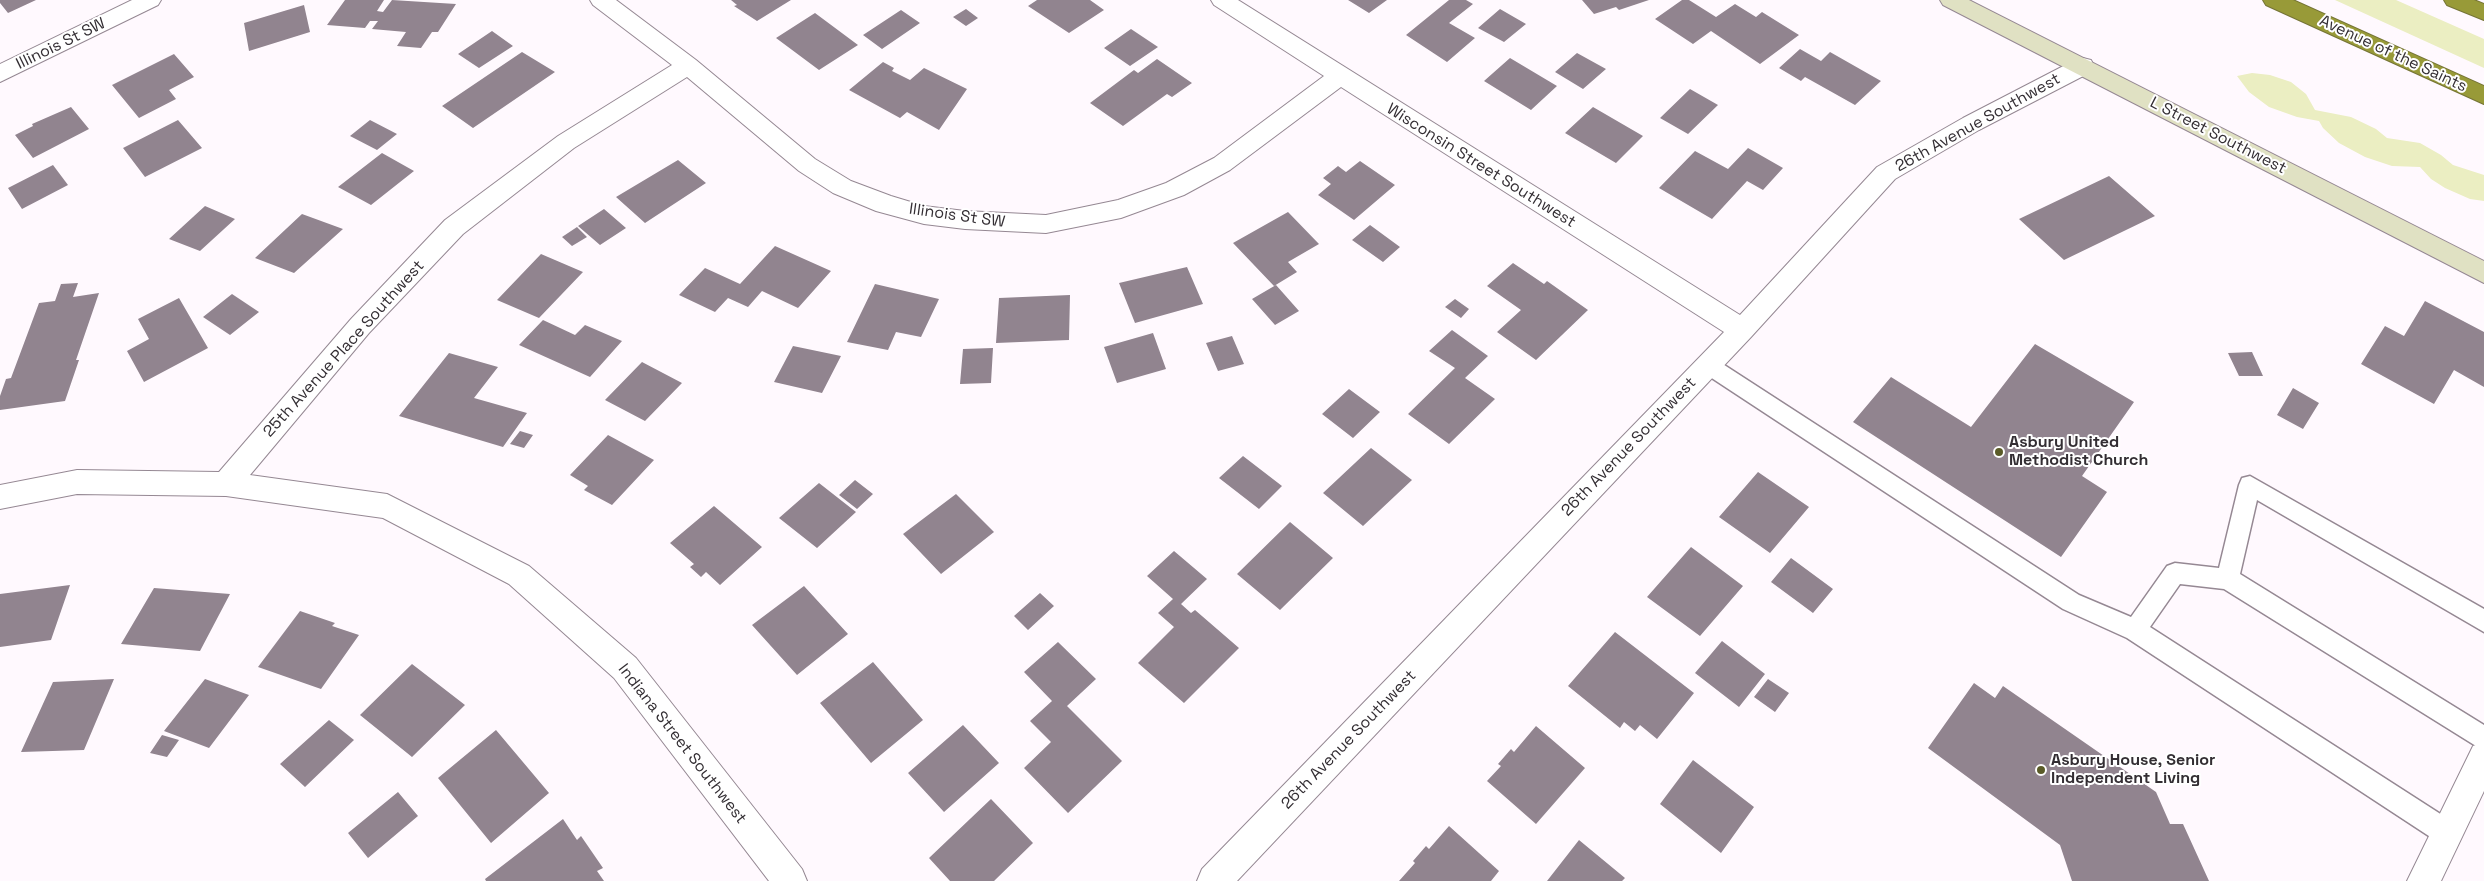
<!DOCTYPE html>
<style>
body{margin:0}
canvas{display:block;background:#fff9fe}
</style>
<canvas width="2484" height="881"></canvas>
<script>
const g = document.querySelector('canvas').getContext('2d');
g.lineJoin = 'round';
function fill(path, color) { g.fillStyle = color; g.fill(path, 'evenodd'); }
const poly = rows => new Path2D(rows.map(r => 'M' + r).join(''));
function strokePath(path, color, width, dash) { g.strokeStyle = color; g.lineWidth = width; g.lineCap = dash ? 'butt' : 'round'; g.setLineDash(dash || []); g.stroke(path); }
function drawText(font, color, halo, rows, align = 'center') {
  g.font = font + ' "Space Grotesk",sans-serif'; g.lineWidth = 4; g.setLineDash([]); g.textBaseline = 'middle'; g.strokeStyle = halo; g.fillStyle = color; for (const [text, x, y, turn = 0] of rows) {
    g.save(); g.translate(x, y); g.rotate((+turn || 0) * Math.PI / 180); g.textAlign = isNaN(turn) ? turn : align; if (halo) g.strokeText(text, 0, 0); g.fillText(text, 0, 0); g.restore();
  }
}
const green = poly([
 [2335,0,2396,0,2484,39,2484,68],
 [2252,73,2270,75,2291,82,2306,94,2315,110,2351,117,2376,129,2387,138,2420,143,2441,155,2453,165,2484,175,2484,201,2470,199,2445,188,2431,179,2420,167,2392,166,2365,157,2339,143,2323,128,2319,121,2297,117,2269,107,2249,92,2237,76]
]);
const building = poly([
 [0,0,36,0,8,13,0,3],
 [345,0,384,0,377,11,383,12,392,0,456,4,438,32,432,32,421,48,397,46,406,32,372,29,378,21,370,21,365,28,327,25],
 [731,0,791,0,757,21,734,6,737,5],
 [1037,0,1090,0,1104,10,1069,33,1028,6],
 [1348,0,1387,0,1369,13],
 [1449,0,1466,0,1473,4,1449,23,1475,38,1447,62,1406,35],
 [1582,0,1649,0,1619,10,1616,7,1594,14],
 [1682,0,1689,0,1716,17,1735,4,1756,17,1762,12,1799,35,1760,64,1711,31,1693,44,1655,19],
 [304,5,310,32,249,51,244,23],
 [966,9,978,18,966,26,953,17],
 [1500,9,1526,24,1504,42,1478,28],
 [901,10,920,23,882,49,863,35],
 [815,13,858,45,819,70,776,38],
 [1131,29,1158,47,1130,66,1104,48],
 [492,31,513,46,479,68,458,54],
 [1800,49,1821,61,1830,52,1881,81,1855,105,1805,77,1801,81,1779,68],
 [522,52,555,72,473,128,442,106],
 [1577,53,1606,69,1583,89,1555,72],
 [174,54,194,77,169,90,176,99,139,118,112,85],
 [1510,58,1557,86,1531,110,1484,81],
 [1157,59,1192,83,1172,97,1167,94,1123,126,1090,103,1134,70,1138,73],
 [883,62,894,68,892,71,910,80,924,68,967,89,939,130,907,112,900,118,849,90],
 [1690,89,1718,105,1688,134,1660,118],
 [71,107,89,129,33,158,15,135,33,126,32,124],
 [1593,107,1643,136,1616,163,1565,133],
 [178,120,202,148,145,177,123,148],
 [370,120,397,134,377,150,350,136],
 [1748,148,1783,168,1763,190,1747,181,1712,219,1659,188,1695,151,1728,169],
 [382,153,414,171,371,205,338,187],
 [678,160,706,183,645,223,616,197],
 [1360,161,1395,185,1354,220,1318,195,1331,184,1323,178,1338,166,1346,172],
 [53,165,68,185,22,209,8,188],
 [2109,176,2155,216,2064,260,2019,219],
 [205,206,235,219,200,251,169,239],
 [604,209,626,228,600,245,578,226],
 [1288,212,1319,244,1288,262,1297,272,1274,286,1233,243],
 [302,214,343,229,294,273,255,258],
 [1370,225,1400,247,1383,262,1352,240],
 [577,227,587,237,572,246,562,237],
 [775,246,831,271,798,308,762,291,748,307,728,298,715,312,679,295,705,268,740,284],
 [541,254,583,272,539,318,497,300],
 [1513,263,1544,284,1547,281,1588,310,1536,360,1497,332,1521,310,1487,286],
 [1187,267,1203,304,1135,323,1119,283],
 [78,283,73,297,99,293,76,360,79,360,65,401,0,410,0,396,6,379,11,378,39,303,55,301,61,284],
 [875,284,939,299,921,337,896,332,888,350,847,342],
 [1276,285,1299,311,1275,325,1252,299],
 [232,294,259,312,230,335,203,317],
 [1070,295,1069,340,996,343,999,298],
 [179,298,208,348,144,382,127,351,149,339,138,319],
 [1455,299,1469,309,1461,318,1445,307],
 [2425,301,2484,332,2484,387,2454,370,2434,404,2361,364,2385,326,2404,336],
 [543,320,575,335,585,325,622,341,590,377,519,345],
 [1452,330,1488,356,1465,378,1495,399,1449,444,1408,414,1455,368,1429,351],
 [1153,333,1166,369,1117,383,1104,347],
 [1232,336,1244,364,1218,371,1206,343],
 [2035,344,2134,402,2082,476,2107,492,2061,557,1853,422,1891,377,1971,427],
 [793,346,841,356,822,393,774,382],
 [993,348,991,383,960,384,963,349],
 [2252,352,2263,376,2239,376,2228,353],
 [449,353,498,367,474,398,527,413,503,447,399,416],
 [642,362,682,383,645,421,605,400],
 [2293,388,2319,403,2303,429,2277,415],
 [1349,389,1380,412,1353,438,1322,414],
 [520,431,533,435,524,448,510,444],
 [608,435,654,460,612,505,584,490,588,486,570,475],
 [1371,448,1412,480,1363,526,1323,493],
 [1243,456,1282,486,1259,509,1219,478],
 [1758,472,1809,507,1770,553,1719,517],
 [855,480,873,494,857,509,839,495],
 [819,483,856,512,817,548,779,518],
 [956,494,994,532,941,574,903,534],
 [714,506,762,547,720,585,706,572,701,577,690,567,694,564,670,543],
 [1290,522,1333,558,1280,610,1237,574],
 [1691,547,1743,586,1700,636,1647,597],
 [1174,551,1207,579,1181,604,1191,613,1195,610,1239,648,1184,703,1138,663,1174,627,1158,613,1173,599,1147,576],
 [1791,558,1833,589,1813,613,1771,582],
 [70,585,51,640,0,647,0,594],
 [804,586,848,634,797,675,752,625],
 [154,588,230,594,200,651,121,644],
 [1040,593,1054,606,1028,630,1014,616],
 [300,611,335,623,332,626,359,635,321,689,258,667],
 [1615,632,1694,693,1657,739,1640,725,1635,731,1624,722,1620,728,1568,686],
 [1722,641,1765,674,1739,707,1695,673],
 [1058,642,1096,679,1067,706,1122,761,1068,813,1024,768,1051,742,1030,721,1052,701,1024,672],
 [873,662,923,720,871,763,820,703],
 [412,664,465,705,412,757,360,715],
 [114,679,84,750,21,752,53,682],
 [205,679,249,695,209,748,164,731],
 [1768,679,1789,693,1775,712,1754,697],
 [1974,683,1995,698,2003,686,2156,792,2170,824,2183,824,2209,881,2072,881,2060,845,1928,748],
 [329,720,354,740,305,787,280,764],
 [963,725,999,763,944,812,908,773],
 [1536,726,1585,768,1536,824,1487,781,1501,766,1498,764,1511,749,1514,752],
 [496,730,549,793,491,843,438,778],
 [162,735,179,740,167,757,150,753],
 [1693,760,1754,807,1721,853,1660,804],
 [398,792,418,816,368,858,348,833],
 [991,799,1033,843,994,881,950,881,929,858],
 [563,819,577,840,581,836,603,868,597,871,604,881,486,881,485,879],
 [1449,826,1499,871,1491,881,1399,881,1415,863,1413,861,1426,846,1429,849],
 [1579,840,1625,878,1622,881,1547,881]
]);
const lane = poly([
 [1708,357,1715,359,2079,595,2131,617,2167,566,2175,563,2219,568,2239,485,2242,478,2250,476,2484,609,2484,632,2257,500,2240,574,2484,725,2484,751,2224,589,2180,584,2150,627,2456,824,2460,833,2456,842,2447,846,2438,842,2127,638,2063,609,1701,371,1698,365,1701,359,1708,357]
]);
const street = poly([
 [132,0,161,0,158,5,0,82,0,64,132,0],
 [590,0,616,0,696,60,815,159,851,181,891,196,924,206,965,211,1046,215,1118,200,1166,183,1214,158,1324,76,1214,5,1211,0,1238,0,1740,315,1877,167,1963,118,2075,60,2083,58,2091,60,2094,66,2091,72,1979,130,1895,179,1751,337,1237,881,1197,881,1202,869,1724,332,1341,87,1230,170,1184,195,1121,218,1046,233,965,229,924,224,876,211,833,193,799,171,687,77,574,148,463,234,369,333,250,475,387,494,529,566,636,658,802,869,807,881,769,881,614,678,509,584,383,518,226,496,77,494,0,509,0,485,77,470,219,472,351,319,445,220,558,136,672,65,593,5,590,0],
 [2484,742,2484,791,2441,881,2407,881,2473,746,2484,742]
]);
const secondary = poly([
 [1940,0,1969,0,2484,261,2484,283,1943,5,1940,0]
]);
const highway = poly([
 [2263,0,2293,0,2484,86,2484,104,2266,5,2263,0],
 [2444,0,2474,0,2484,4,2484,20,2447,5,2444,0]
]);
const markers = [
 [1999,452,5,"#5a5b28"],
 [2041,770,5,"#5a5b28"]
];
const streetNames = [
 ["Illinois St SW",61,44,-26],
 ["Avenue of the Saints",2393,54,25],
 ["26th Avenue Southwest",1978,123,-29],
 ["L Street Southwest",2218,136,27],
 ["Wisconsin Street Southwest",1481,166,32],
 ["Illinois St SW",957,216,8],
 ["25th Avenue Place Southwest",344,349,-48],
 ["26th Avenue Southwest",1629,447,-46],
 ["26th Avenue Southwest",1349,740,-46],
 ["Indiana Street Southwest",682,744,52]
];
const poiNames = [
 ["Asbury United",2009,443],
 ["Methodist Church",2009,461],
 ["Asbury House, Senior",2051,761],
 ["Independent Living",2051,779]
];
fill(green, '#ebeec2');
fill(building, '#91848f');
strokePath(lane, '#958893', 3);
strokePath(street, '#958893', 2);
strokePath(secondary, '#958893', 2);
strokePath(highway, '#757436', 2);
fill(lane, '#fff');
fill(street, '#fff');
fill(secondary, '#e0e1c3');
fill(highway, '#989a38');
for (const [x, y, r, color] of markers) { const dot = new Path2D(); dot.arc(x, y, r, 0, 2 * Math.PI); g.fillStyle = color; g.fill(dot); strokePath(dot, '#fff', 2); }
drawText('16px', '#332e33', '#fff', streetNames);
drawText('bold 16px', '#332e33', '#fff', poiNames, 'left');
</script>
